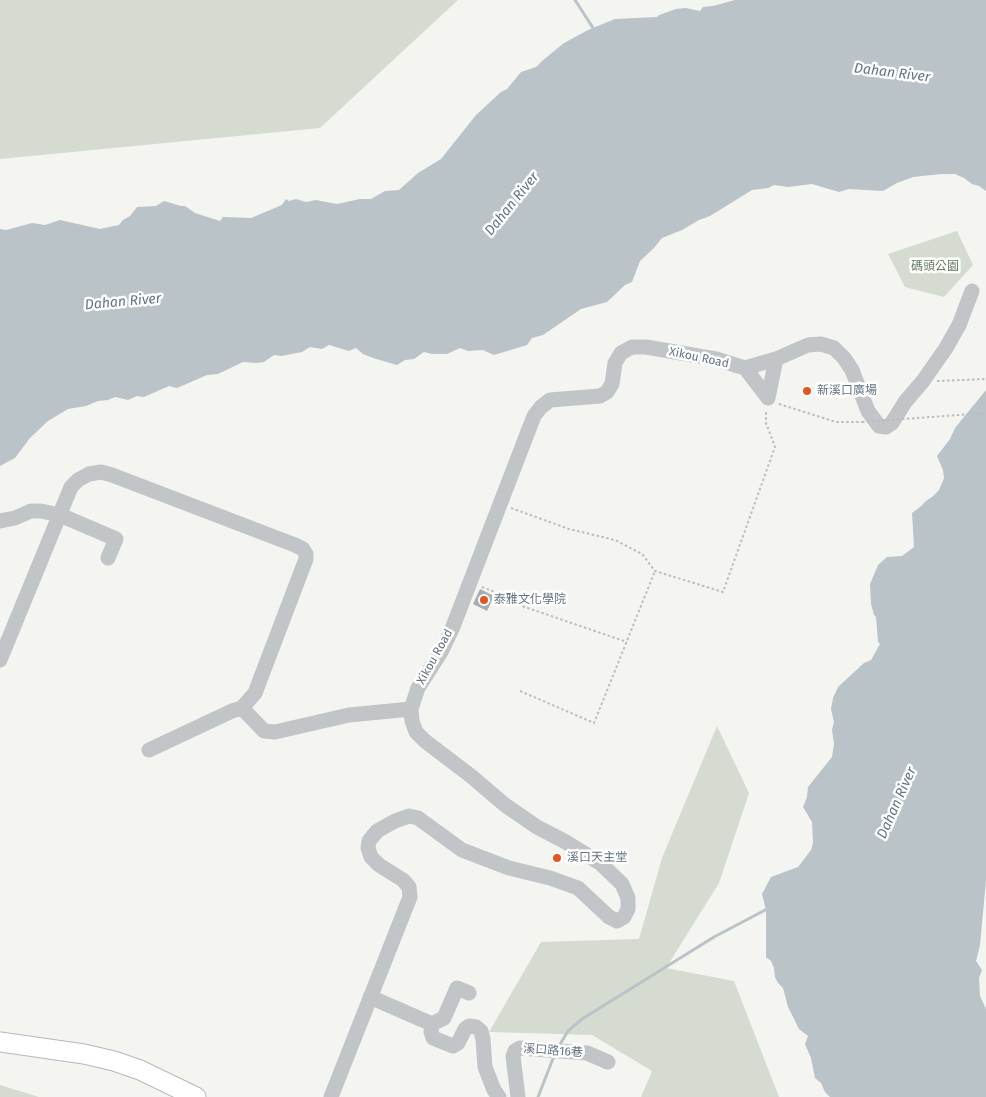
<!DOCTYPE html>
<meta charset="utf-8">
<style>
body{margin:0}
canvas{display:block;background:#f4f4f0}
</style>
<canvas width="986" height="1097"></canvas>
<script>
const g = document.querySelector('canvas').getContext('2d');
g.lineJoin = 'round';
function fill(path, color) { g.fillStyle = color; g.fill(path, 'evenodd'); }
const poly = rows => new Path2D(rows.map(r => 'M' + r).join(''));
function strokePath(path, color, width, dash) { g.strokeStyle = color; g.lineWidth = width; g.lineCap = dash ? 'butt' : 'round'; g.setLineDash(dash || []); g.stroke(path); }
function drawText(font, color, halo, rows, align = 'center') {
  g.font = font + ' "Fira Sans","Noto Sans TC",sans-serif'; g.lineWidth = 5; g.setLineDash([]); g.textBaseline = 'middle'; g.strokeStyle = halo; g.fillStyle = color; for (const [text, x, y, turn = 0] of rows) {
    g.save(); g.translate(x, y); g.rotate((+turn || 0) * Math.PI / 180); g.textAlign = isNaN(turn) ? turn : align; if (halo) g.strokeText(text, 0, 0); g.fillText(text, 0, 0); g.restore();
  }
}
const green = poly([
 [0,0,458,0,320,128,0,159],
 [957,231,973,265,944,297,905,287,888,254],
 [717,726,749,793,719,883,666,968,734,981,779,1097,641,1097,652,1071,592,1035,489,1032,541,942,639,939,662,858],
 [0,1085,39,1097,0,1097]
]);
const water = poly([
 [735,0,986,0,986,191,979,186,972,184,964,178,955,174,941,174,913,177,897,183,883,191,849,189,839,192,812,184,788,187,774,185,768,188,752,190,710,216,699,220,682,230,662,238,654,248,640,261,632,282,625,285,607,302,581,309,543,335,532,338,527,345,494,355,483,350,468,351,460,348,447,354,432,354,424,352,414,359,405,360,397,365,373,358,363,354,356,348,349,351,329,345,322,349,310,347,302,352,281,356,274,355,264,362,256,363,243,362,218,374,207,375,177,388,169,386,144,397,137,396,128,400,115,397,108,400,98,401,86,406,68,409,48,421,30,438,15,458,0,466,0,229,6,230,32,223,45,225,60,220,100,229,109,227,119,225,123,220,130,216,137,207,156,206,164,201,181,206,185,206,195,213,220,221,223,217,251,218,282,205,286,199,289,201,296,199,306,202,316,200,337,204,360,199,371,199,385,191,399,190,418,173,441,159,476,115,501,92,507,89,521,72,536,67,542,61,564,43,588,30,615,19,657,17,659,15,676,9,686,8,700,11,703,7,713,6],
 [986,390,986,880,980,945,976,961,982,970,979,978,980,996,986,1009,986,1097,830,1097,825,1092,821,1083,815,1078,811,1058,805,1044,808,1036,799,1029,788,1007,783,988,778,983,775,977,774,968,771,961,766,957,766,910,762,894,771,877,798,867,811,850,813,843,812,822,803,807,807,797,808,787,832,757,834,744,832,730,834,722,831,709,833,698,838,687,864,663,871,660,880,644,878,642,876,617,874,615,871,604,870,584,878,565,887,557,902,556,914,547,912,513,920,507,926,501,932,497,939,490,944,478,943,470,937,456,950,439,955,428]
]);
const stream = poly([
 [575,0,595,31],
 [559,1046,568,1031,582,1019,714,937,769,908],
 [538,1097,554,1056]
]);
const building = poly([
 [480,589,494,596,487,611,473,604]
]);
const path = poly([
 [937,381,986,379],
 [779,404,836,422,862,422],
 [511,508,569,529,615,540,642,554,655,571,723,592,775,447,766,423,766,410],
 [482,587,500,594,516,604,627,642],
 [520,691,594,723,655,571]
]);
const minor = poly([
 [745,368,768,398],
 [768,398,776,359],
 [0,521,15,518,31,511,41,511,60,515,116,539,108,558],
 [0,660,71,487,78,480,89,474,101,472,112,475,295,545,303,549,306,554,306,559,255,693,242,708,232,711,149,750],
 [242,708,264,731,275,732,349,715,411,709],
 [370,997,432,1024,431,1032,433,1038,453,1046,458,1043,465,1029,469,1026,476,1027,481,1031,483,1039,485,1067,494,1090,499,1097],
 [432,1024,444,1018,457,988,469,993],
 [331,1097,410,897,409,887,403,880,379,865,371,857,368,848,369,841,377,831,395,821,409,816,418,818,462,850,509,868,550,878,578,888,609,917,617,921,624,917,628,909,628,898,622,884,600,863,564,841,537,827,505,805,471,776,425,741,416,732,412,721,411,709,418,688,441,652,452,629,534,416,541,407,550,400,600,396,607,392,612,384,615,363,621,353,632,347,646,347,716,359,745,368,776,359,808,345,821,344,834,348,844,358,852,370,868,411,879,426,886,427,892,423,905,402,923,381,946,348,959,325,972,291],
 [518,1097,513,1056,515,1051,520,1048,587,1053,608,1062]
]);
const major = poly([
 [0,1042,84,1054,114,1061,140,1070,196,1097]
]);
const pathBridge = poly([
 [862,422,986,413]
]);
const markers = [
 [807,391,5,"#e25623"],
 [484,600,5,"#e25623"],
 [557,858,5,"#e25623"]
];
const parkNames = [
 ["碼頭公園",935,267]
];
const streetNames = [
 ["Xikou Road",699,358,12],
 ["Xikou Road",435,657,-61],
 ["溪口路16巷",553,1051,4]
];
const poiNames = [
 ["新溪口廣場",817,391],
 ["泰雅文化學院",494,600],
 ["溪口天主堂",567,858]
];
const waterNames = [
 ["Dahan River",892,73,7],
 ["Dahan River",512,204,-51],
 ["Dahan River",123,302,-5],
 ["Dahan River",897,803,-66]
];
fill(green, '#d5dbd1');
fill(water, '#b9c3c8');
strokePath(stream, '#b9c3c8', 3);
fill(building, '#a6aeb3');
strokePath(major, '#b4b8bc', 21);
strokePath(path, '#bbbdbf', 2, [2.5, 2.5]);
strokePath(minor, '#c1c5c8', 15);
strokePath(major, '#fff', 19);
strokePath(pathBridge, '#bbbdbf', 2, [2.5, 2.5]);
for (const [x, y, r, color] of markers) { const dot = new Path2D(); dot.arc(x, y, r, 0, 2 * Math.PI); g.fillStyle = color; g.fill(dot); strokePath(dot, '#fff', 2); }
drawText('12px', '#667962', '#fff', parkNames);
drawText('12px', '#637381', '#fff', streetNames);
drawText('12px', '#637381', '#fff', poiNames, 'left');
drawText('italic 14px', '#5f757f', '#fff', waterNames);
</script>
